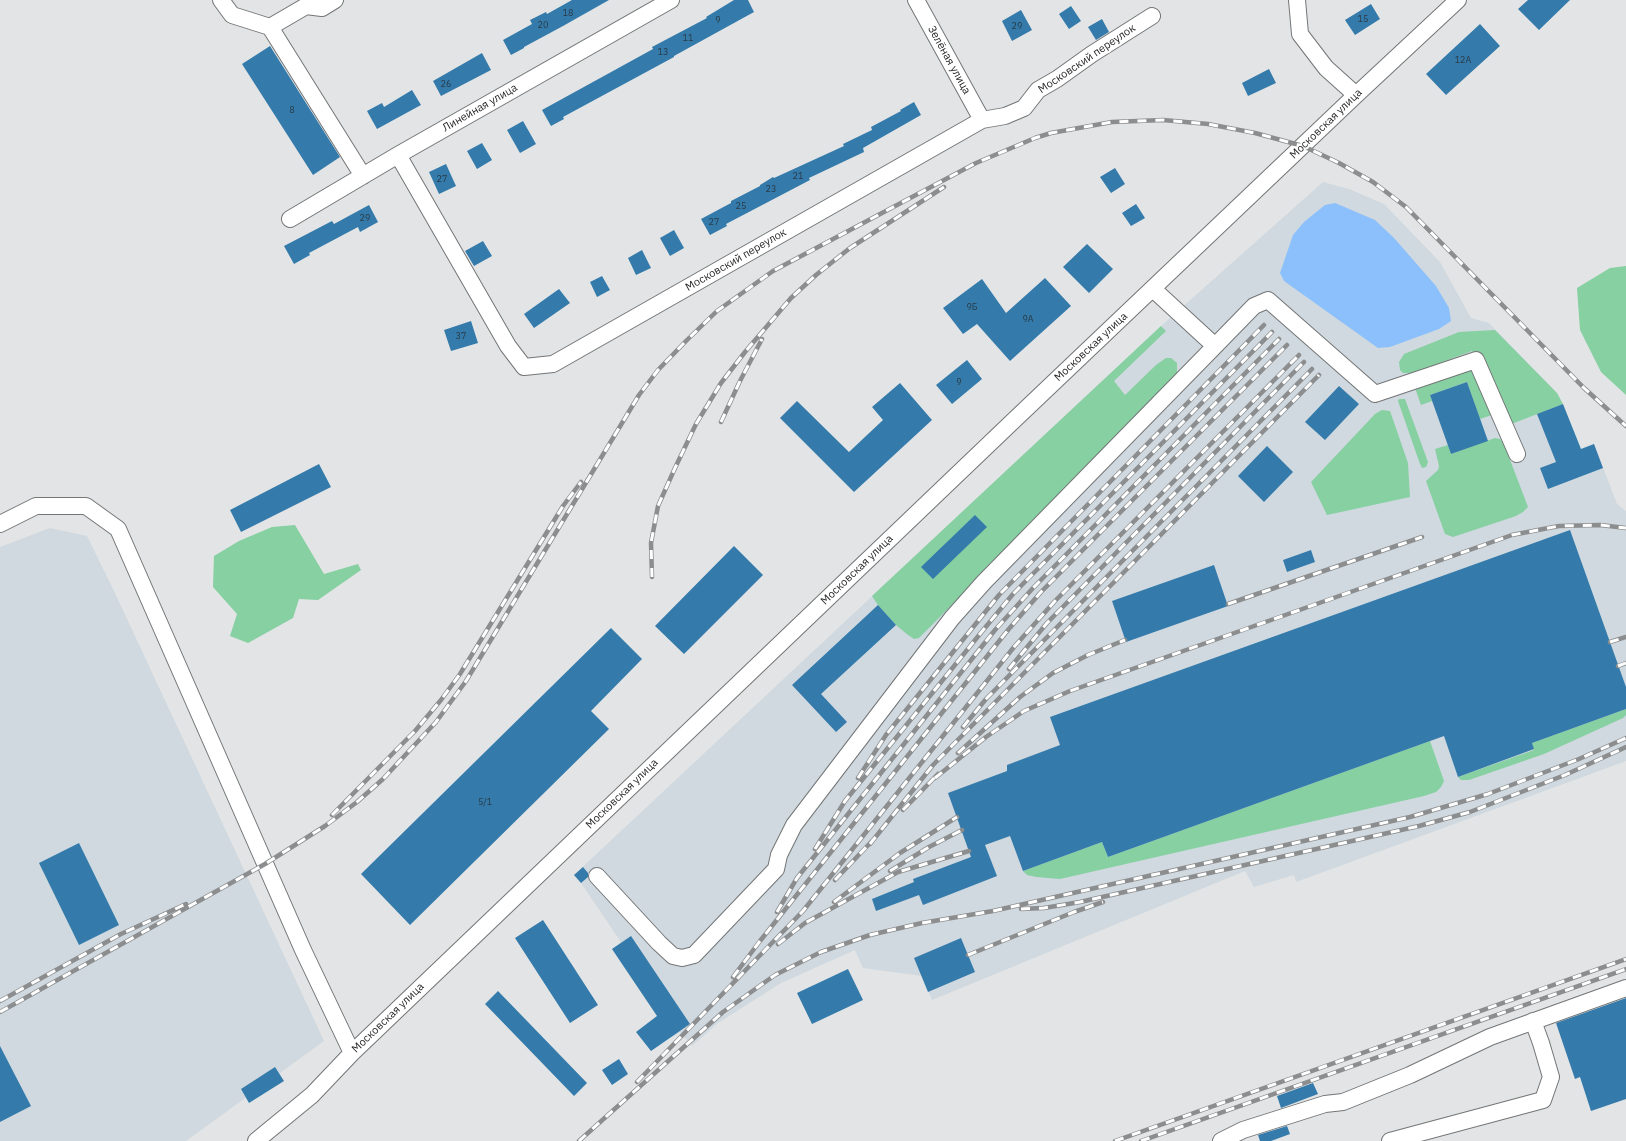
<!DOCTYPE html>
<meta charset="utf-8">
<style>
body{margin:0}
canvas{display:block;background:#e2e4e5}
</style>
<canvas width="1626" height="1141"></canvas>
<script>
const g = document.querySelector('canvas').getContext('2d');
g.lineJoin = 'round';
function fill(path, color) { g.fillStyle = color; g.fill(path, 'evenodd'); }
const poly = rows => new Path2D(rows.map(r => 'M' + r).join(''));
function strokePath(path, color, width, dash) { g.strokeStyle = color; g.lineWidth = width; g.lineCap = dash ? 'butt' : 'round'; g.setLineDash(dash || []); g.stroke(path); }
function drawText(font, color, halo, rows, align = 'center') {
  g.font = font + ' "IBM Plex Sans",sans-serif'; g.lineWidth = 4; g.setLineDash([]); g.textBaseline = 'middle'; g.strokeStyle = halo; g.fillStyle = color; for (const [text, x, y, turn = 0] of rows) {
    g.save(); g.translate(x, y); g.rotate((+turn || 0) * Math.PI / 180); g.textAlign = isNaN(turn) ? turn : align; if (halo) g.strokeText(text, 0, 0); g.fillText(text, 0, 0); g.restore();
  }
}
const built = poly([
 [1323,182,1349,189,1384,204,1440,262,1471,318,1489,323,1557,393,1581,449,1594,444,1617,504,1626,511,1626,761,1296,882,1294,875,1254,887,1245,871,932,1000,922,976,863,968,855,950,781,983,718,1023,692,1046,680,1032,672,1037,612,949,621,942,581,883,574,875,1161,326],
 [50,528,87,536,113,589,324,1041,186,1141,0,1141,0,547]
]);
const green = poly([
 [1626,266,1626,395,1601,372,1580,330,1577,288,1610,268],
 [1161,326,1166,331,1114,381,1125,395,1156,365,1166,358,1171,358,1177,363,1177,379,919,638,914,639,908,635,896,625,878,605,872,596],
 [1495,330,1557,393,1563,404,1509,425,1478,355,1472,351,1413,373,1403,373,1400,370,1399,362,1404,354,1459,332],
 [1467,369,1474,373,1492,415,1480,419,1467,382,1430,395,1432,401,1421,405,1414,385],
 [1399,399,1405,399,1428,462,1426,467,1422,468,1420,464,1398,401],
 [1382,410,1390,411,1408,463,1410,497,1327,515,1311,482,1375,414],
 [1495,438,1500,439,1504,444,1528,507,1523,512,1516,516,1453,537,1445,534,1426,481,1438,470,1439,466,1435,449,1448,445,1451,454],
 [295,525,324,574,358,564,361,570,318,600,299,599,293,618,248,643,230,636,237,614,213,587,214,556,239,541,272,527],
 [1626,709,1626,715,1623,718,1544,754,1469,780,1461,780,1458,777,1534,750,1532,743],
 [1430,741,1444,781,1441,787,1436,792,1424,796,1060,879,1036,877,1027,875,1023,871,1102,842,1108,857]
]);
const water = poly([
 [1335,203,1375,220,1394,238,1436,286,1449,308,1451,321,1439,329,1390,347,1378,348,1284,281,1280,273,1293,235,1304,222,1325,205]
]);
const building = poly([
 [572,0,609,0,563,26,524,47,524,48,511,55,503,40,532,24,530,20,546,12,547,14],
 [734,0,748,0,754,12,674,56,674,57,563,117,564,119,551,126,542,110,653,49,652,47,707,18,706,17],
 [1528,0,1570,0,1539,30,1518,9],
 [1371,4,1380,19,1355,35,1345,20],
 [1071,6,1081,21,1069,29,1059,14],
 [1021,10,1032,30,1012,41,1002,21],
 [1102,19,1109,32,1096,40,1088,27],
 [1480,24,1500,46,1446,95,1426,74],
 [270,46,340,157,313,175,242,64],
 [482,53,491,70,441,96,433,81],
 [1269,69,1276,83,1248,96,1242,83],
 [412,90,421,105,377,129,367,111,382,103,384,107],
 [914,102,921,115,863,148,864,152,809,178,810,180,726,224,727,226,710,235,701,219,731,203,731,201,760,186,760,185,773,177,774,178,844,146,843,144,872,130,871,127,901,111,900,110],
 [523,121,536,144,520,153,507,130],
 [482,143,492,160,477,169,467,151],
 [446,164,456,186,439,194,429,172],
 [1115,168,1125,184,1111,193,1100,177],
 [1136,204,1145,218,1131,226,1122,213],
 [369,205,378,222,360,232,358,227,309,253,310,255,294,264,284,246,332,221,334,224],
 [674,230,684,248,670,256,660,238],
 [483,241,492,256,474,266,465,251],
 [1087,244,1113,269,1089,293,1063,267],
 [642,250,651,268,636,275,628,258],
 [602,276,610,290,597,297,590,282],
 [1045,278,1071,306,1010,361,977,324,963,334,943,308,982,279,1006,313],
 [559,289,570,303,534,328,524,314],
 [471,321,478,343,451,351,444,330],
 [967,360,982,379,952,404,936,385],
 [1467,382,1488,441,1451,454,1430,395],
 [900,383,932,420,854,492,780,418,797,401,849,452,883,420,872,407],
 [1339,386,1359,404,1325,440,1305,422],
 [1563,404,1581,449,1594,444,1603,468,1548,489,1540,468,1556,462,1537,414],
 [1267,446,1293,472,1264,502,1238,476],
 [319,464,331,487,241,532,230,510],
 [975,515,987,527,933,579,921,567],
 [1570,530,1626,687,1626,709,1532,743,1534,749,1458,777,1444,736,1108,857,1102,842,1023,871,1010,836,985,845,997,876,923,905,919,895,876,911,872,899,914,882,913,879,971,857,948,793,1007,771,1007,765,1060,745,1050,717],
 [734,546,763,575,684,654,655,626],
 [1311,550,1315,562,1287,572,1283,560],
 [1214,565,1228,606,1126,642,1112,601],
 [878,605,896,625,821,694,847,722,836,732,792,685],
 [611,628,642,659,591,711,609,729,410,925,361,874],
 [79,843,119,925,79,945,39,863],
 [583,867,588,873,588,877,581,883,574,875],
 [543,920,598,1005,570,1023,515,938],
 [631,936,690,1024,651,1051,636,1032,657,1016,612,949],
 [961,938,975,972,928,992,914,958],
 [848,969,863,1000,812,1024,797,993],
 [498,991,587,1083,574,1096,485,1004],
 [1626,998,1626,1099,1591,1111,1580,1077,1575,1079,1556,1023],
 [0,1046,31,1106,0,1122],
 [619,1059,628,1074,612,1085,602,1070],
 [275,1067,284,1081,249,1103,241,1089],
 [1313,1083,1318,1094,1281,1108,1277,1096],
 [1287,1126,1290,1134,1271,1141,1260,1141,1258,1135]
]);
const minor = poly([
 [221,0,232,15,270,27,306,6,322,8,335,0],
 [916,0,982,120],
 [1297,0,1300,34,1326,68,1356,95],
 [270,27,363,176],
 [398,155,508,346,524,367,553,364,982,120,1005,116,1024,108,1038,90,1057,79,1092,54,1152,16],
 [290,219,398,155,671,0],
 [1153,289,1215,346,1254,306,1268,300,1375,394,1476,360,1517,454],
 [0,524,36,506,86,506,118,529,303,950,352,1053],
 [597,876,659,943,673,956,682,958,694,955,776,869,779,855,794,825,952,618,984,582,1215,346],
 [256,1141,312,1095,352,1053,1010,424,1356,95,1458,0],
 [1221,1141,1243,1130,1325,1104,1343,1102,1410,1075,1490,1037,1626,988],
 [1390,1141,1543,1100,1551,1077,1541,1043,1533,1021]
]);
const rail = poly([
 [721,422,740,381,762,339],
 [652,577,651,543,658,506,675,468,696,424,721,383,745,352,791,298,816,275,850,248,944,187],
 [1228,604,1422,537],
 [1610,642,1626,637],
 [1618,666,1626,663],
 [1009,669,1047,623,1304,362],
 [963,727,986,699,1312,369],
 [958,753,1020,697,1053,673,1088,655,1125,640],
 [858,778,886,735,999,595,1264,325],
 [935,778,986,737,1024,711,1070,691,1512,535,1559,526,1600,525,1626,528],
 [903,810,938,774],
 [332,815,415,731,441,700,460,674,563,506,581,482],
 [870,844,933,765,1319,375],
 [815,849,845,801,984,629,1013,594,1272,332],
 [890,871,929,847,962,830],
 [835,880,873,840],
 [834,902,900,853,957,817],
 [1021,909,1044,908,1080,902,1419,826,1470,812,1565,775,1626,747],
 [777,912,797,878,995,630,1033,588,1279,339],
 [778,944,805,923,898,872,969,851],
 [968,955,1074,912,1103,902],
 [733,977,760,941,1008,630,1041,592,1287,345],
 [0,1001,121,934,186,904],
 [0,1012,265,864,325,826,357,802,383,779,436,722,466,681,639,395,658,370,687,340,717,311,773,271,976,163,1035,138,1051,133,1112,122,1163,120,1208,124,1255,133,1303,146,1339,163,1373,182,1406,207,1584,388,1626,426],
 [637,1082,803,911,1014,647,1055,601,1299,355],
 [579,1141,723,1012,775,975,821,952,870,935,922,923,993,911,1410,817,1488,794,1579,759,1626,738],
 [1115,1141,1626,959],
 [1141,1141,1626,969]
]);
const numberNames = [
 ["18",568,13],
 ["15",1363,19],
 ["9",718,20],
 ["20",543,25],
 ["29",1017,26],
 ["11",688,38],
 ["13",663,52],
 ["12А",1463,60],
 ["26",446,84],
 ["8",292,110],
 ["21",798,176],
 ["27",442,179],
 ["23",771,189],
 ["25",741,206],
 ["29",365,218],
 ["27",714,222],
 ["9Б",972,307],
 ["9А",1028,319],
 ["37",461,336],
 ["9",959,382],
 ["5/1",485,802]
];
const streetNames = [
 ["Московский переулок",1087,59,-34],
 ["Зелёная улица",949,60,61],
 ["Линейная улица",480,108,-30],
 ["Московская улица",1326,124,-44],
 ["Московский переулок",736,260,-30],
 ["Московская улица",1091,347,-43],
 ["Московская улица",857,570,-44],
 ["Московская улица",622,794,-44],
 ["Московская улица",388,1018,-44]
];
fill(built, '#d0d9df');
fill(green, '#86d0a2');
fill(water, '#8bc0fc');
fill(building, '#347bab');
strokePath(minor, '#737576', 18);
strokePath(minor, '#fff', 16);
strokePath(rail, '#8b8d8e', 4.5);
strokePath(rail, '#fff', 3, [9]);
drawText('9px', '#293a47', null, numberNames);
drawText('11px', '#252526', '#fff', streetNames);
</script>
